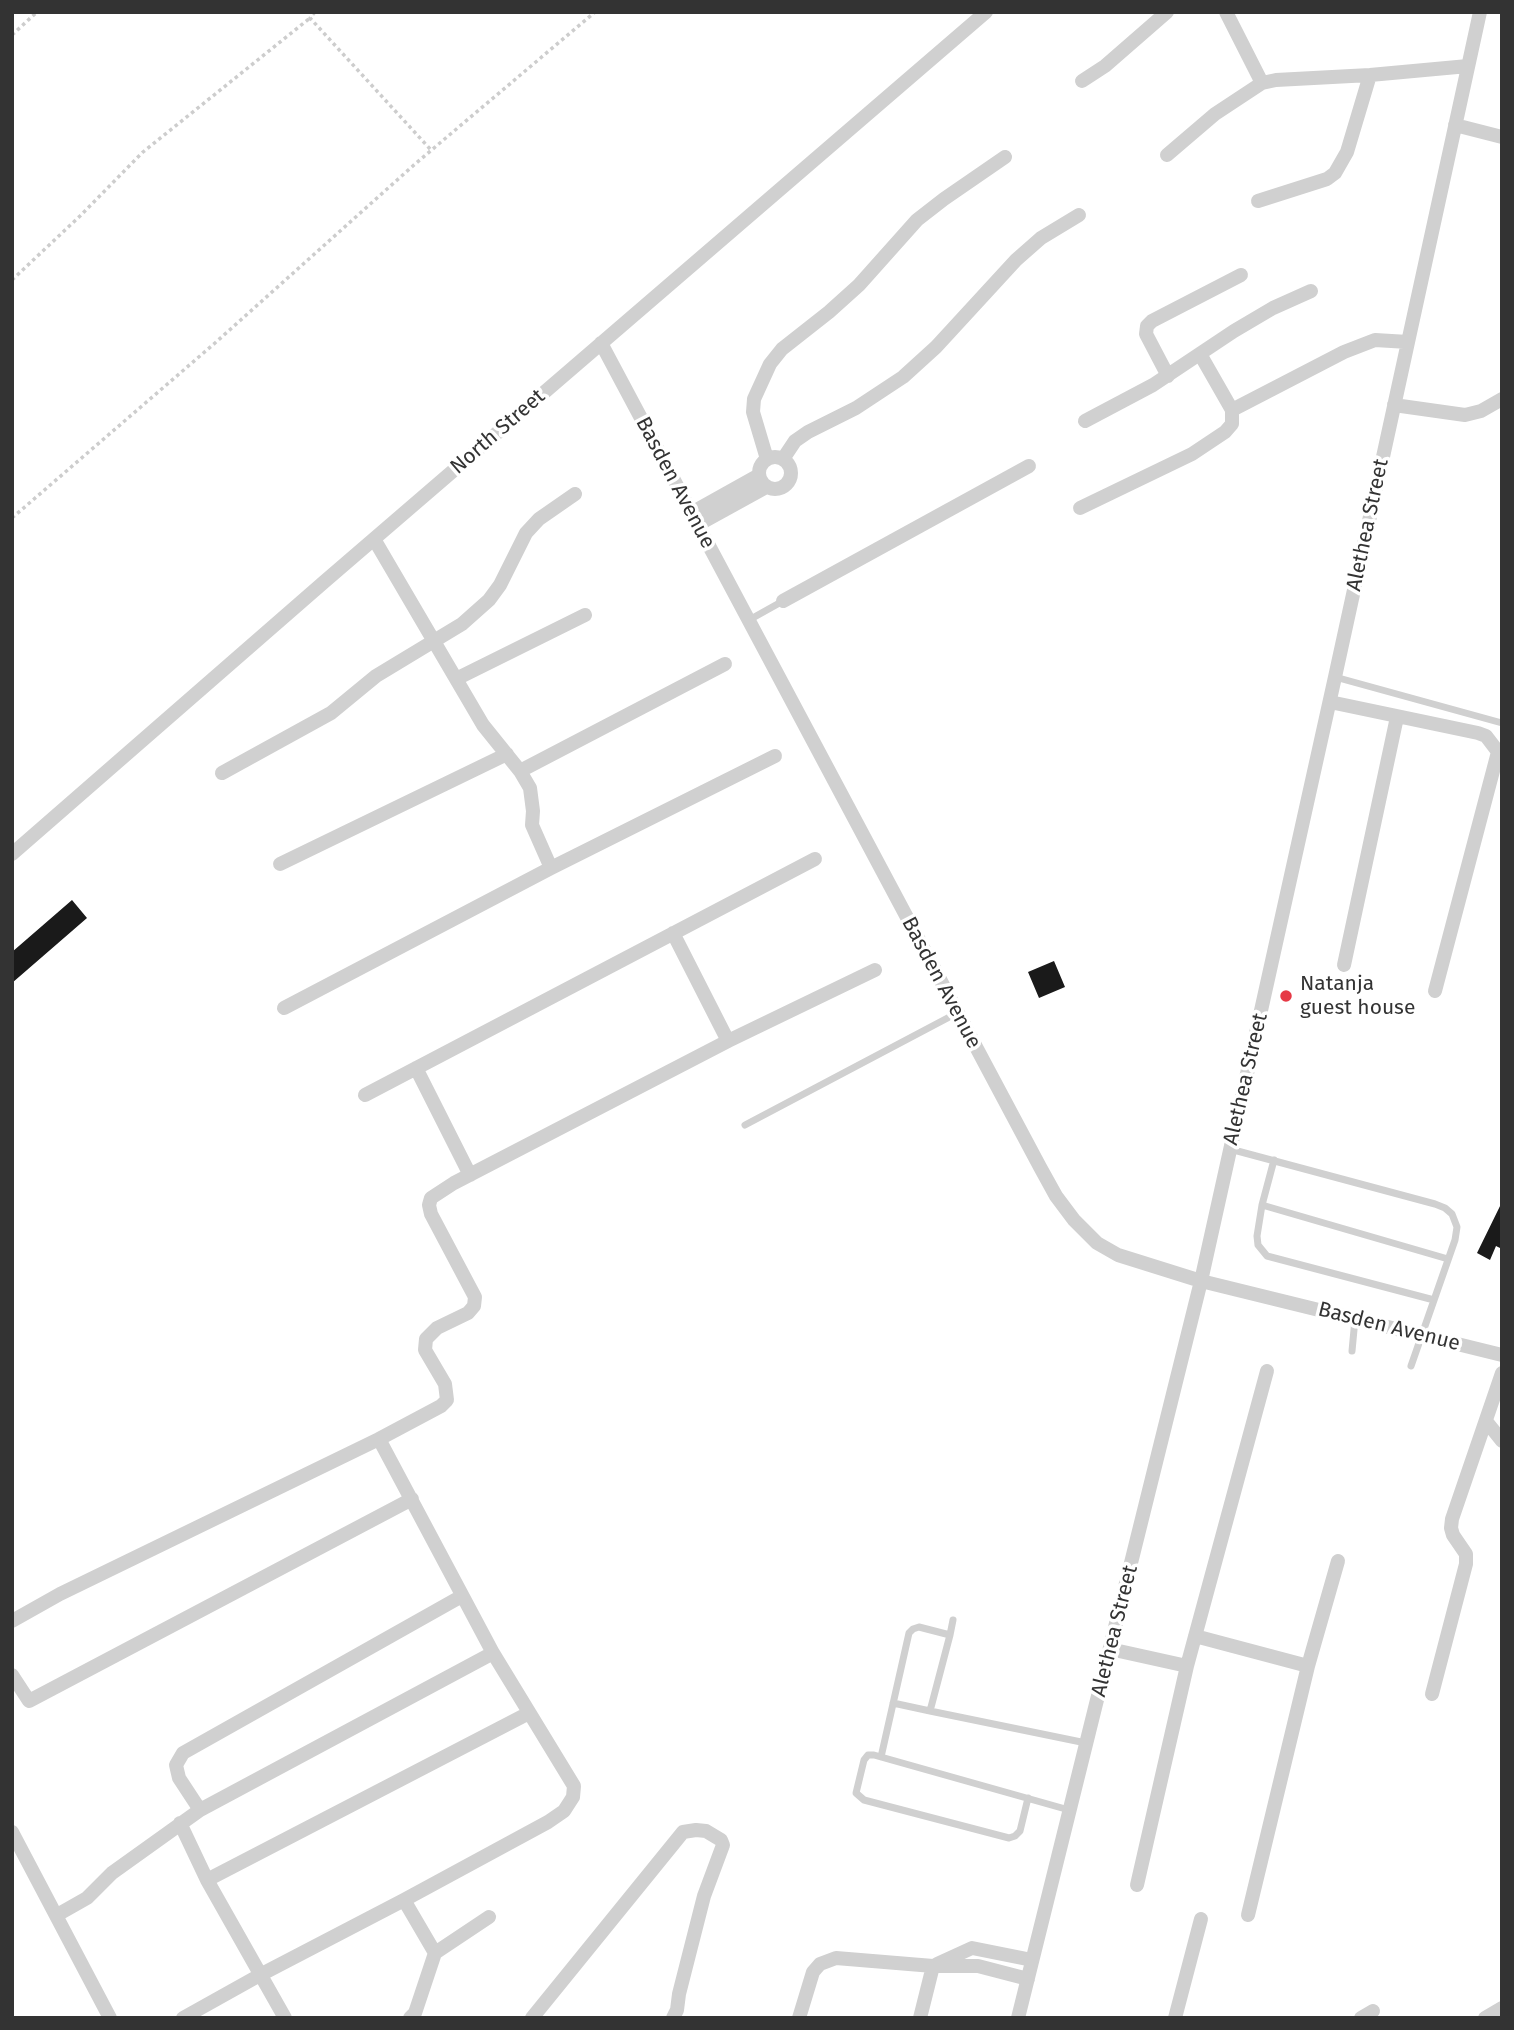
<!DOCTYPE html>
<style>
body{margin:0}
#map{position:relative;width:1514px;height:2030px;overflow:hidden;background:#fff;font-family:"Fira Sans",sans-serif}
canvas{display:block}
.frame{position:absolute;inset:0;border:14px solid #333;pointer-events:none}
</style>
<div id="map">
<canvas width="1514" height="2030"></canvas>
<div class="frame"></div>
</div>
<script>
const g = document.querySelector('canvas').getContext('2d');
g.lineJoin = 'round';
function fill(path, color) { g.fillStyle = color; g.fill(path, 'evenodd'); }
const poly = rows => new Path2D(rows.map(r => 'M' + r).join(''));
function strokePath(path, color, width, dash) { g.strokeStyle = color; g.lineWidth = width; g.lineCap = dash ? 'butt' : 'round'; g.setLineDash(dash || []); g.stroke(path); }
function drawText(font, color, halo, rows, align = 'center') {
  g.font = font + ' "Fira Sans",sans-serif'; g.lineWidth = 7; g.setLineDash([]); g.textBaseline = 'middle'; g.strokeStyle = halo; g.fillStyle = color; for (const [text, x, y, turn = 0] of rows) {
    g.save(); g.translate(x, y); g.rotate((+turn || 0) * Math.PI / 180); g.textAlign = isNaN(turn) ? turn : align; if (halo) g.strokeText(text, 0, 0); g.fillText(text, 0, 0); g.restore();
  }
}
const building = poly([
 [72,900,87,918,12,983,12,952],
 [1054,961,1065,987,1039,998,1028,972],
 [1502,1202,1502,1249,1496,1246,1490,1260,1477,1253]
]);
const path = poly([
 [315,12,310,18,431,150],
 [12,35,37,12],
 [12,280,80,216,143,152,310,18],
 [12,518,215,343,415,164,595,12]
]);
const lane = poly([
 [749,620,783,601],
 [1335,677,1502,723],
 [745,1125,957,1013],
 [1230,1149,1435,1204,1445,1208,1452,1214,1457,1227,1455,1240,1411,1366],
 [1274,1160,1262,1205,1257,1236,1258,1245,1267,1256,1434,1300],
 [1262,1205,1448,1259],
 [1352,1351,1355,1319],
 [953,1620,950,1635,919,1627,913,1629,909,1633,881,1757,1069,1810],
 [950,1635,930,1711,1086,1743],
 [893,1703,930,1711],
 [881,1757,874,1755,868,1755,864,1760,856,1793,864,1800,1009,1838,1015,1836,1020,1831,1028,1798]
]);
const street = poly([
 [1226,12,1262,83],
 [1082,81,1105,66,1167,12],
 [1455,125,1502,137],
 [1167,155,1215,114,1262,83,1276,80,1370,75,1468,66],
 [1258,201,1327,179,1335,173,1347,152,1370,75],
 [601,343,1040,1167,1056,1196,1074,1220,1097,1243,1118,1255,1201,1281,1502,1355],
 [1200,354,1232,410],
 [1168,376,1146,334,1147,326,1152,321,1241,275],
 [1394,405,1465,415,1481,411,1502,399],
 [1085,421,1153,385,1234,331,1273,308,1311,291],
 '759 473a16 16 0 1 1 32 0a16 16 0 1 1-32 0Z',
 [767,459,753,412,754,399,770,364,782,349,829,312,859,285,917,220,944,199,1005,157],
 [783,459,795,441,808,432,856,408,903,377,936,347,1016,260,1041,238,1079,215],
 [1080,508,1192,454,1225,432,1232,424,1232,410,1344,352,1375,340,1408,342],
 [691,513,759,475],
 [697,525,766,487],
 [374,539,483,725,520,771,530,788,533,811,532,825,551,868],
 [783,601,1029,466],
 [456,679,585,615],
 [1330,702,1478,733,1486,736,1502,757],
 [520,771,725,664],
 [222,773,331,713,376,676,462,624,489,600,500,585,526,533,539,519,575,494],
 [12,854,324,582,986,12],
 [280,864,507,754],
 [673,933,728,1041],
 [1344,965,1397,717],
 [1435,991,1498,752],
 [284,1008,551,868,775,756],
 [416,1068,470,1175],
 [365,1095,815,859],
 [1486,1421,1502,1441],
 [12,1621,60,1594,379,1439,441,1406,447,1400,445,1384,425,1350,426,1339,437,1328,468,1313,474,1306,475,1297,431,1214,429,1205,431,1198,454,1183,728,1041,875,970],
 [1195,1636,1308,1666],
 [1110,1649,1187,1666],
 [12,1675,29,1701,412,1499],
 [1432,1694,1466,1564,1466,1554,1453,1535,1451,1528,1452,1519,1502,1373],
 [200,1810,179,1778,176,1765,183,1753,462,1596],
 [180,1823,207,1880,285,2018],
 [12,1832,110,2018],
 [207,1880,529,1713],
 [1137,1885,1187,1666,1267,1371],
 [404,1900,435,1953],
 [57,1915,87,1898,112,1873,200,1810,493,1653],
 [1248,1915,1308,1666,1338,1561],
 [937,1964,972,1948,1032,1960],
 [183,2018,260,1975,404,1900,548,1822,564,1811,573,1797,574,1786,493,1653,379,1439],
 [410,2018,415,2013,435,1953,489,1917],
 [532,2018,683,1832,696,1830,706,1831,721,1840,723,1845,704,1896,679,1994,677,2010,673,2018],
 [799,2018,813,1972,820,1964,836,1958,933,1966,978,1966,1028,1979],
 [920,2018,933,1966],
 [1018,2018,1201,1281,1335,677,1480,12],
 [1175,2018,1201,1919],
 [1361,2018,1373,2011],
 [1485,2018,1502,2008]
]);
const markers = [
 [1286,996,7,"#e63946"]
];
const streetNames = [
 ["North Street",498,432,-41],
 ["Basden Avenue",675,483,62],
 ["Alethea Street",1368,525,-78],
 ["Basden Avenue",941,983,62],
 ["Alethea Street",1246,1079,-77],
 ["Basden Avenue",1389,1327,14],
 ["Alethea Street",1115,1631,-76]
];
const poiNames = [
 ["Natanja",1300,984],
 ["guest house",1300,1008]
];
fill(building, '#1a1a1a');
strokePath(path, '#cdcdcd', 3.5, [3.5, 3.5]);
strokePath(lane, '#d0d0d0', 7);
strokePath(street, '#d0d0d0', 14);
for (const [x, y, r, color] of markers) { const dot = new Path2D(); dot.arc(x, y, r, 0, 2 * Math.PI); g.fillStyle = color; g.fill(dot); strokePath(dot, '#fff', 2.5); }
drawText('21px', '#333', '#fff', streetNames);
drawText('21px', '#333', '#fff', poiNames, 'left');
</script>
